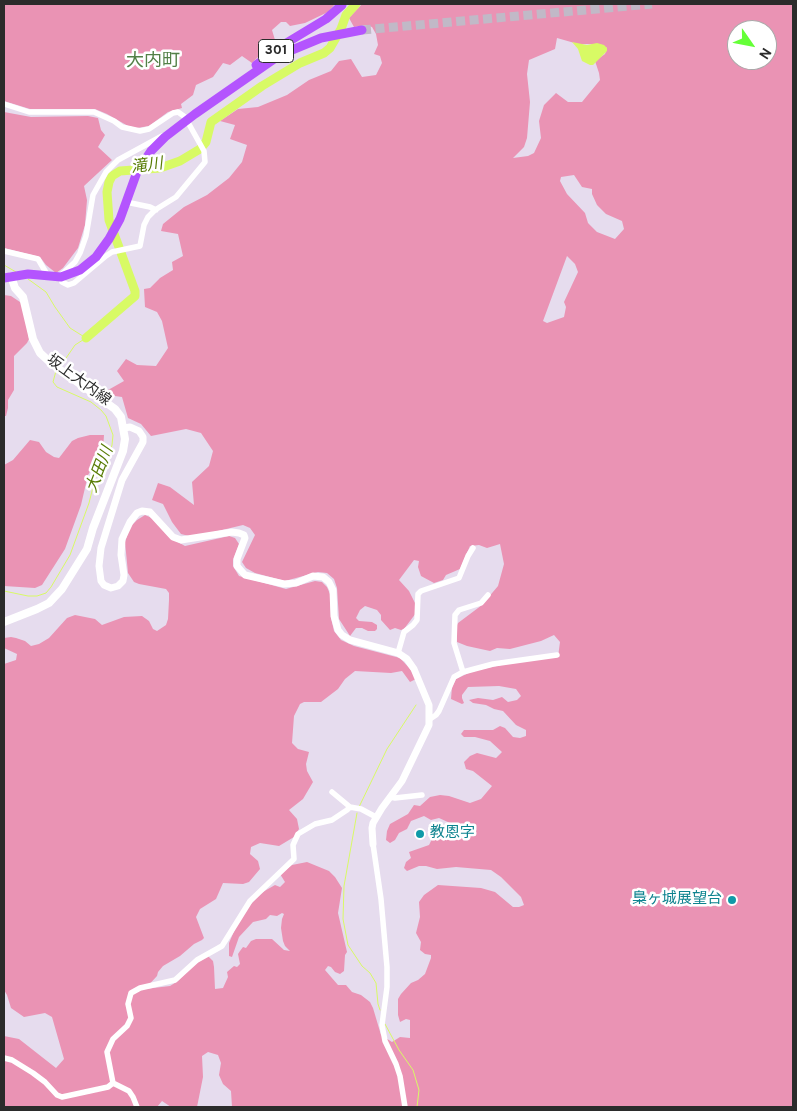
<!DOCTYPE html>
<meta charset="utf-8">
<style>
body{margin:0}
#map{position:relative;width:797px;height:1111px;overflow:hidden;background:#e6dcee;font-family:Overpass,sans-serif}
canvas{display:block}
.frame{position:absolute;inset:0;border:5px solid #2b2b2b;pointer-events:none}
.north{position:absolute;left:727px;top:20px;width:50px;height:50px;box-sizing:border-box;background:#fff;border:1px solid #aaa;border-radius:50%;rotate:123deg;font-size:14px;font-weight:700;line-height:20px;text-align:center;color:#2b2b2b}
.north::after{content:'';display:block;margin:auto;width:18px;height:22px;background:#65ff38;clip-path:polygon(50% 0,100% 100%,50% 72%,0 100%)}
</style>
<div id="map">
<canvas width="797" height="1111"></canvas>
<div class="frame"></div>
<div class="north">N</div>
</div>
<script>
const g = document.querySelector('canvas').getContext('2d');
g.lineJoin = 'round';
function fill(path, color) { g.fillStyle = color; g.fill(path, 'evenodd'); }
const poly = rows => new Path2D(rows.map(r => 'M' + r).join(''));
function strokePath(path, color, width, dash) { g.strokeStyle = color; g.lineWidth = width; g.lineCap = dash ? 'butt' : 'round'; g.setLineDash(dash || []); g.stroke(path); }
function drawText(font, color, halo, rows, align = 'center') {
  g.font = font + ' Overpass,"Noto Sans JP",sans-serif'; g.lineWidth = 5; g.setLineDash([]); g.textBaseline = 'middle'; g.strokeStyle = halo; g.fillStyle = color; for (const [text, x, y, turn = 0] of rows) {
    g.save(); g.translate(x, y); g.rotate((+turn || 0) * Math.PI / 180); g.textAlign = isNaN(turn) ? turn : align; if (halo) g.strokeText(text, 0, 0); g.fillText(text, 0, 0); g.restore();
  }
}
const green = poly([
 [4,4,335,4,328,12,305,23,290,26,286,22,281,22,272,30,275,40,252,63,242,56,230,65,223,63,213,77,196,85,193,95,181,104,182,108,168,112,149,126,137,128,128,126,107,114,95,109,30,109,4,101],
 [362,4,793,4,793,1107,232,1107,231,1091,223,1084,219,1075,221,1063,218,1055,208,1052,202,1056,203,1077,197,1107,171,1107,162,1101,157,1107,4,1107,4,1036,19,1039,56,1068,64,1059,52,1017,45,1013,24,1017,11,1008,7,995,4,990,4,664,16,660,17,654,4,648,4,638,11,637,16,638,25,641,31,646,39,644,49,638,67,618,75,615,95,619,102,625,124,617,142,616,149,621,153,629,157,631,166,625,168,619,169,600,169,593,166,589,139,584,134,582,128,573,125,542,130,527,137,520,145,515,152,518,169,537,185,546,229,536,235,538,239,544,233,560,233,566,239,576,286,589,315,581,322,582,327,587,330,594,331,618,334,631,341,640,354,646,400,658,411,670,416,679,410,682,402,671,391,673,355,671,345,679,338,689,321,702,304,702,300,704,294,716,292,743,298,749,309,752,306,764,307,771,313,782,303,799,289,810,297,819,299,829,294,837,279,846,260,843,251,847,250,854,258,861,260,869,249,882,243,884,223,883,216,899,200,909,196,917,204,938,202,940,194,944,180,956,163,966,158,972,157,976,145,989,170,986,178,981,193,965,208,956,213,961,214,967,215,989,223,988,228,977,227,972,234,966,237,967,240,964,238,954,240,951,243,947,246,948,251,941,256,939,272,939,284,950,290,951,285,946,283,941,281,928,282,919,284,914,282,913,277,916,270,915,266,919,253,922,239,937,232,957,229,956,229,943,241,915,261,893,275,885,280,887,285,882,280,874,292,865,307,862,329,871,335,877,342,888,338,913,347,952,345,955,344,971,340,974,335,972,331,967,328,966,325,970,338,985,346,985,352,992,361,995,370,1002,373,1008,381,1035,392,1042,400,1037,410,1038,410,1020,406,1019,400,1022,398,1015,398,999,401,994,411,983,418,980,425,974,431,958,431,955,425,954,420,950,421,942,416,933,420,917,419,902,424,895,438,885,481,888,495,892,513,907,519,907,524,905,521,897,501,877,491,870,456,867,437,869,426,866,419,866,407,871,404,868,406,862,411,858,409,852,429,845,432,839,431,829,438,835,447,835,455,830,455,827,450,823,439,818,431,820,424,816,411,821,407,829,399,833,395,840,390,843,386,840,387,831,390,824,408,814,414,805,420,806,430,797,440,795,449,796,470,803,481,799,492,786,473,771,466,769,464,762,470,756,477,753,496,758,502,752,490,741,475,737,464,737,461,734,464,730,493,730,500,726,505,728,513,737,520,738,526,736,526,730,516,725,503,711,494,709,486,705,473,703,469,700,478,698,493,700,502,697,508,702,517,700,521,696,516,689,499,686,468,687,462,695,462,698,464,703,462,704,451,699,452,687,456,679,473,671,516,662,558,657,560,642,554,635,541,641,510,649,497,648,490,651,467,646,457,642,456,627,458,623,482,605,498,586,504,564,500,544,487,548,479,545,470,546,460,569,446,575,443,580,434,583,421,576,418,567,419,561,414,560,399,580,409,591,415,603,416,613,404,629,401,630,395,628,390,630,381,620,381,615,377,610,365,606,360,610,356,618,359,621,372,622,377,625,377,629,375,631,368,631,362,628,356,628,350,636,339,619,337,588,334,579,327,573,318,572,285,581,255,573,246,568,242,562,255,535,250,528,243,525,193,537,181,534,172,522,163,504,152,500,158,483,170,487,194,505,192,482,209,466,213,451,201,433,186,429,151,436,141,424,128,418,122,397,101,394,124,381,117,371,126,359,137,365,156,366,168,348,162,321,157,312,145,307,144,289,150,288,160,278,173,270,172,262,183,256,178,234,161,231,163,224,184,207,207,195,229,178,242,162,247,145,230,139,235,125,220,121,238,109,258,107,287,95,309,80,331,71,339,61,351,59,362,77,376,75,382,63,380,56,374,54,378,45,376,34,372,27,366,25,354,27,349,18],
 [737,30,767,30,767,60,737,60],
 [557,38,578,44,600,44,607,48,605,54,595,61,599,73,600,80,582,102,568,102,556,93,544,105,539,121,541,138,534,153,528,156,513,158,524,147,527,138,530,102,527,74,529,60,555,49],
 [574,175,582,187,592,189,592,194,597,205,606,214,622,221,624,229,615,239,597,232,588,223,585,213,567,194,560,181,561,177],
 [567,256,575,264,578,272,564,302,566,307,564,317,547,323,543,321],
 [4,112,31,117,88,116,98,118,101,130,105,135,98,147,112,160,84,186,87,200,85,225,78,248,63,268,56,273,46,265,40,257,4,248],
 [4,295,11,296,23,304,29,339,27,343,14,356,14,390,8,400,8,408,6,416,4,416],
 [90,435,104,435,103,450,88,475,81,505,65,549,42,585,35,588,4,586,4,465,13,460,30,440,39,442,46,452,54,457,59,458,72,441,78,438]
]);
const water = poly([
 [572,42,587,45,597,43,604,45,607,48,607,51,593,65,590,65,582,61,578,49]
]);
const stream = poly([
 [4,265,16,272],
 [28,279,46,292,55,307,70,328,86,338,75,345,60,367],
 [4,591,28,596,37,596,46,593,51,587,70,555,89,503,93,487,104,472,112,445,113,435,106,416,101,410,91,402,57,387,53,382,56,371],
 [359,807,387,749,416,705],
 [357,813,344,886,343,919,348,945,362,966,370,973,376,983,378,1004,380,1010],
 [385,1024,399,1050,413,1070,419,1090,417,1107]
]);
const river = poly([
 [86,338,135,296,135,291,109,220,107,192,109,182,112,176,120,171,160,168,180,161,200,149,206,142,211,122,262,86,300,63,324,53,330,48,341,29,346,15,356,4]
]);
const trunkTunnel = poly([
 [362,30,652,4]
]);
const minor = poly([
 [4,104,29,112,94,112,114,121,122,127,140,131,149,129,173,113,178,112,185,117,204,151,205,162,176,197,155,210,148,217,144,225,140,246,112,252,106,256,74,283,68,285,62,282],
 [126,202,150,207,156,210],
 [4,251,38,259,48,276],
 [61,275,75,262,80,253,86,236,93,195,106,172,118,160,162,136],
 [398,653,404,632,413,625,417,620,418,594,421,591,459,578,468,556,473,548],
 [463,672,454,643,455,615,459,610,481,603,488,595],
 [430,719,436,715,439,711,454,677,463,672,493,664,557,655],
 [332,792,350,807,361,809,376,817],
 [390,797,395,798,422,795],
 [373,844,381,899,387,967,387,987,382,1025,385,1041,396,1064,400,1076,405,1107],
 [4,1058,12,1060,33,1073,45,1082,57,1095,62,1097,108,1087,113,1083],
 [113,1083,107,1052,113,1039,127,1026,131,1018,128,1004,131,993,140,988,175,980,197,960,222,946,250,901,294,859,293,845,298,834,315,824,332,820,347,810,350,807],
 [113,1083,129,1091,133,1097,137,1107]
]);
const tertiary = poly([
 [124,428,130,427,139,431,143,437,143,442,122,480,101,548,99,566,101,581,104,585,111,588,118,586,123,581,124,575,121,555,122,539,130,522,137,513,142,511,150,512,173,537,181,540,232,532,239,533,244,535,245,538,237,559,237,566,245,575,284,584,296,583,313,576,323,577,329,582,333,590,334,616,338,630,342,635,350,640,398,653,407,659,414,669,429,705,429,725,402,781,382,808,373,823,372,828,373,844]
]);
const secondary = poly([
 [4,622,37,609,49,603,62,589,87,549,93,528,123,451,125,439,121,417,115,409,52,364,40,353,33,339,23,297,15,288,11,276]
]);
const trunk = poly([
 [256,65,283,45,326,19,342,5],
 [4,278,28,274,61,277,80,270,96,257,109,239,120,219,137,172,151,151,165,137,195,114,274,59,292,50,321,38,362,30]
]);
const markers = [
 [420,834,5,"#0f9aa8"],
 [732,900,5,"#0f9aa8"]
];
const shields = [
 [276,51,35]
];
const shieldNames = [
 ["301",276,51]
];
const streetNames = [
 ["坂上大内線",78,381,36]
];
const cultureNames = [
 ["教恩字",430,834],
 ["梟ヶ城展望台",722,900,"right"]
];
const waterNames = [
 ["滝川",147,167,-8],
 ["大田川",101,470,-69]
];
const quarterNames = [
 ["大内町",153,62]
];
fill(green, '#ea93b4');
fill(water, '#d8fa65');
strokePath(stream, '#d8fa65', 1);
strokePath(river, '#d8fa65', 9);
strokePath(trunkTunnel, '#c1b9c7', 9, [9, 4.5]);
strokePath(minor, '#fff', 5.5);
strokePath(tertiary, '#fff', 7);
strokePath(secondary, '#fff', 8);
strokePath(trunk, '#b454fe', 9);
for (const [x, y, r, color] of markers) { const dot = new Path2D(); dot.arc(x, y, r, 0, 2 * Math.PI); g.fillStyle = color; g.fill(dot); strokePath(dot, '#fff', 2); }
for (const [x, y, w] of shields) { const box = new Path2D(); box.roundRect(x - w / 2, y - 11.5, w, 23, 4); g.fillStyle = '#fff'; g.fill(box); strokePath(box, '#2b2b2b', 1); }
drawText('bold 14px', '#2b2b2b', null, shieldNames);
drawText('15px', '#2b2b2b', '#fff', streetNames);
drawText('15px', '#0d838f', '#fff', cultureNames, 'left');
drawText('italic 16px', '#587c05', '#fff', waterNames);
drawText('18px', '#538047', '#fff', quarterNames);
</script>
